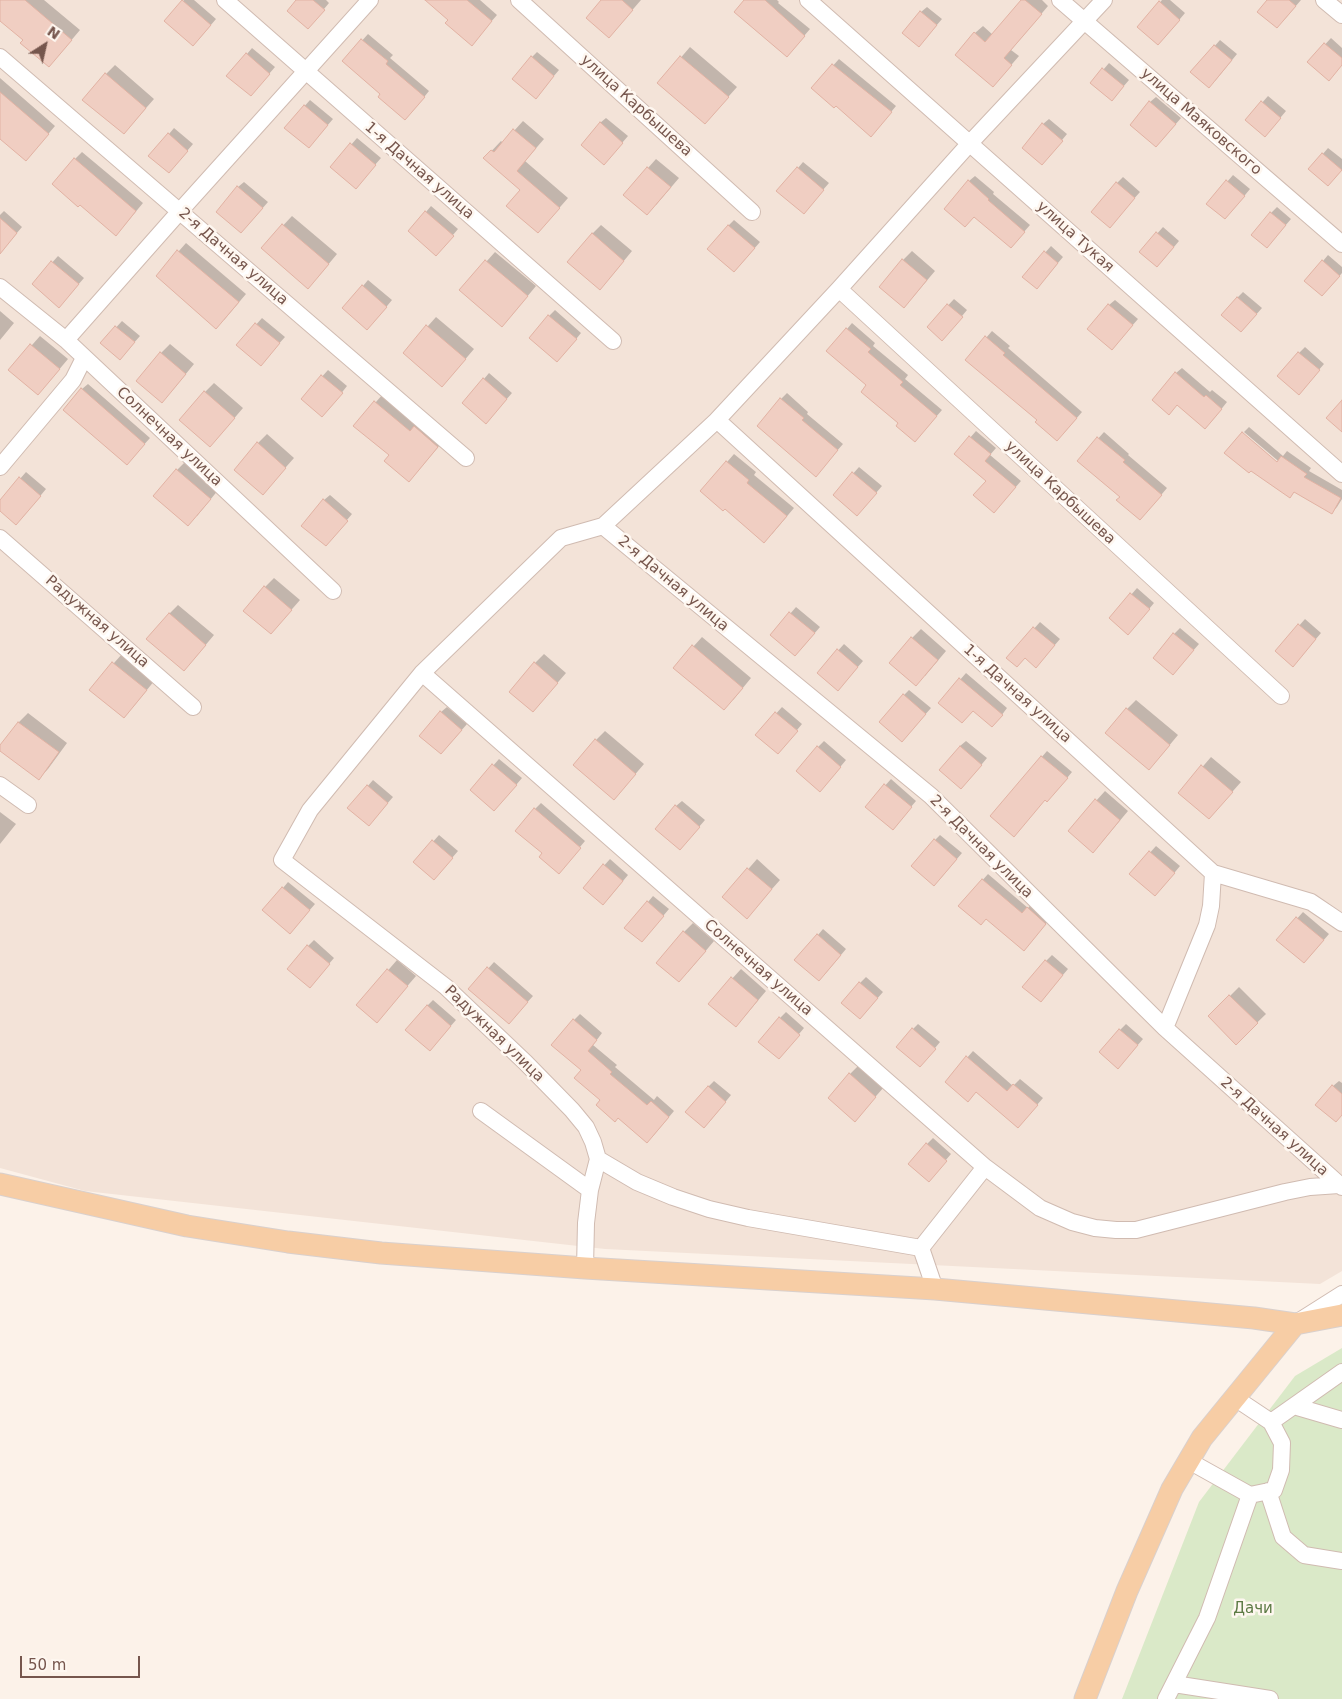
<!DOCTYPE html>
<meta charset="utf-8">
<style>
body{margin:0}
#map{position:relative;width:1342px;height:1699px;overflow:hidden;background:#fcf2e9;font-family:"DejaVu Sans",sans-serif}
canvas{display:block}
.north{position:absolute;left:20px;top:20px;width:50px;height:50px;-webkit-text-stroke:4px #fef7f0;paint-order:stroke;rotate:35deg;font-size:14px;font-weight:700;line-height:20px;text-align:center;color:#76564d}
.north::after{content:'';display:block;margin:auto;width:18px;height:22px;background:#76564d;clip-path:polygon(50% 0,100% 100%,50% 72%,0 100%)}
.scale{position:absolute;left:20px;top:1656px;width:120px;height:22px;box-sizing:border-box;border:2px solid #76564d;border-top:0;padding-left:6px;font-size:15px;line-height:18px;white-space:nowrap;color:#76564d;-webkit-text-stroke:4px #fef7f0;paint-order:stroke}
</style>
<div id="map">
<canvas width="1342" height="1699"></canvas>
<div class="north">N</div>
<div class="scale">50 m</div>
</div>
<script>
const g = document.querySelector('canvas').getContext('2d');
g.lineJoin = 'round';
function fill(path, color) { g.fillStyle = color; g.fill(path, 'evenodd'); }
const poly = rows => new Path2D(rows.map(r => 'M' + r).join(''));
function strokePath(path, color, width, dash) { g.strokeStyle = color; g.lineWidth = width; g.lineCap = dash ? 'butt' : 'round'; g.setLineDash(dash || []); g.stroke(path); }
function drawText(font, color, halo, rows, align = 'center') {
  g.font = font + ' "DejaVu Sans",sans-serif'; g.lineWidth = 5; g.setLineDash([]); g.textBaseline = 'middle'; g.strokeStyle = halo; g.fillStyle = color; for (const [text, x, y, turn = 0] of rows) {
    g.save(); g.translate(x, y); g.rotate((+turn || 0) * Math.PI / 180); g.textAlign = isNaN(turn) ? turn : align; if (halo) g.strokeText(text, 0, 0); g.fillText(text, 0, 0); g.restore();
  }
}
const residential = poly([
 [0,0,1342,0,1342,1271,1320,1284,605,1249,85,1191,0,1168]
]);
const green = poly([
 [1342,1348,1342,1699,1122,1699,1199,1502,1295,1376]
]);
const shadow = poly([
 [0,0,44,0,80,30,58,56,24,40,0,19],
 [184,0,194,0,216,19,199,39,166,21],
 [297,0,326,0,329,3,314,21],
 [427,0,480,0,497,15,477,38,450,20],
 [603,0,641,0,609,37],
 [745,0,777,0,779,2,778,3,810,29,792,50],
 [1023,0,1042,0,1048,6,1011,50,1019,56,1000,78,975,33,983,26,993,35],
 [1162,0,1170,0,1185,13,1164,38,1139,27],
 [1269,0,1301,0,1283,21],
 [927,7,942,19,924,40,921,12],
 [368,34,393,55,390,58,429,91,411,113,382,93,344,61],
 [1331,38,1342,48,1342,64,1309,62],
 [1220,40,1237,54,1215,81,1192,72],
 [690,47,737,87,705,123,659,83],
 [252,48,275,67,256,89,247,54],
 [537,52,559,70,541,91,532,57],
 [839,59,896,106,877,129,836,105,813,88],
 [1109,63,1129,80,1117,94,1092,83],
 [115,65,154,99,132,124,106,74],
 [0,78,55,126,33,152,0,138],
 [1268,96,1286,111,1270,130,1247,120],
 [1156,97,1181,118,1162,140,1150,102],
 [310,100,333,119,314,141,286,127],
 [606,118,628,136,610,157,600,123],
 [1049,119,1067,134,1048,157,1043,124],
 [523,121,544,139,525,161,568,198,547,222,522,190,485,158,501,141,503,143],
 [174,128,193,144,169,172,169,134],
 [357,138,381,158,361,181,332,167],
 [1328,148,1342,159,1342,169,1334,179,1310,169],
 [82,152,143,203,123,227,75,159],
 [656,159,679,178,656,205,648,168],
 [803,162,829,183,809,206,798,168],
 [1233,175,1250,189,1231,212,1208,204],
 [975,176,994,192,993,194,1030,225,1016,241,969,181],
 [1123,177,1140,192,1115,220,1117,183],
 [244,182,268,202,247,226,238,187],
 [431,206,458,229,442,248,426,212],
 [1277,207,1291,219,1273,240,1271,213],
 [4,211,22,227,0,253,0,215],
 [292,216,337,254,317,278,262,248],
 [734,220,760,242,740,265,728,226],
 [601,225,632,251,609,279,592,234],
 [1163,227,1179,241,1163,260,1141,252],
 [186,243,246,294,224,320,157,276],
 [1051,246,1063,257,1042,282,1024,277],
 [912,251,935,271,913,297,903,260],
 [495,252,536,286,511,316,461,290],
 [1328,255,1342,267,1342,273,1328,289,1323,261],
 [58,256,84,278,65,300,33,284],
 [368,280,392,300,373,323,363,286],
 [1243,292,1262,308,1247,325,1237,298],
 [954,299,967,310,948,333,928,327],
 [1115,300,1138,319,1118,342,1109,305],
 [555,310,581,333,563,355,549,316],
 [0,311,14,323,0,340],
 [436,317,474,349,451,376,404,353],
 [262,318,285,337,266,358,238,345],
 [122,321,140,336,125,353,102,343],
 [852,323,875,343,873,346,908,375,905,379,942,410,915,441,868,385,847,329],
 [992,331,1010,346,1008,348,1082,412,1063,434,967,360],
 [40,336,68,359,47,384,10,370],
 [170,344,194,364,171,392,161,353],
 [1305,347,1324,364,1304,387,1299,353],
 [1182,368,1210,392,1212,390,1227,402,1211,422,1176,373],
 [328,370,347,386,328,410,302,399],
 [489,373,512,393,492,416,484,379],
 [214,383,243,408,219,436,205,392],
 [88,384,150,438,132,458,82,389],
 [787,393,808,412,807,414,843,444,821,469,781,399],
 [383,394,445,439,416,473,391,455,355,426],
 [1249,427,1283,456,1287,451,1311,468,1309,471,1342,490,1342,499,1337,507,1332,512,1295,491,1290,496,1226,453,1283,465,1244,432],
 [976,431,996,448,990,455,1021,481,1000,505,988,480,956,454],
 [1104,432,1129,454,1128,455,1167,488,1146,513,1079,460],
 [267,434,294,458,263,493,258,443],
 [734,454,756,472,754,475,794,508,772,534,725,508,702,491],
 [186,461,219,489,197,516,177,470],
 [859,467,882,486,863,508,835,494],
 [26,472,46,489,22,518,0,509,0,502],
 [330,495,352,514,331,539,324,500],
 [274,578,300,600,279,624,265,587],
 [1137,588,1154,603,1134,627,1111,618],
 [178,605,214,635,193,660,169,614],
 [796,607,820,627,801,649,772,635],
 [1305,619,1321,633,1299,659,1277,651],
 [1040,622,1060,639,1042,660,1025,657,1008,658],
 [1180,628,1199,644,1178,668,1174,634],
 [921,629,946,651,925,676,912,638],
 [702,637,751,678,733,700,675,667],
 [844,644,863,661,844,683,818,673],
 [122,654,155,680,133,707,91,689],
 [544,654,566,673,533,711,535,663],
 [966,673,1007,708,998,720,973,709,940,703],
 [909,690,931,708,908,734,904,695],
 [1136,700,1178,735,1158,759,1127,709],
 [447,707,467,724,447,747,441,712],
 [782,707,802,724,783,747,757,735],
 [28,713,67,743,48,769,39,778,0,749,19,722],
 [605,731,644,764,614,799,596,740],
 [824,741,846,760,826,784,818,747],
 [966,741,987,758,967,782,960,746],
 [1047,751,1072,772,1053,795,991,816],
 [1211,757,1241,782,1209,818,1180,793],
 [499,759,522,778,500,804,472,790],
 [891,779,916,801,898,822,867,806],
 [373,780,393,797,374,819,349,808],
 [1105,791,1128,811,1102,842,1069,831],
 [682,801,705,820,685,843,676,806],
 [541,803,585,841,564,866,544,853,535,809],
 [0,812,16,824,0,844],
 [439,835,458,851,440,872,415,862],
 [940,835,962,853,940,879,935,840],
 [1156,846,1180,866,1161,889,1131,874],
 [610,859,628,875,609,898,584,888],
 [757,859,780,880,747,917,724,897],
 [988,874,1028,908,1033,902,1051,918,1029,943,987,917,960,906],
 [288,882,315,904,295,927,283,888],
 [653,896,669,909,647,935,648,902],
 [1303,912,1329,934,1310,956,1278,940],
 [693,923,714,941,688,972,684,932],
 [823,929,846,949,825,974,818,935],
 [314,940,334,958,315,980,308,946],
 [1052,955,1068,969,1046,995,1046,961],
 [397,960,416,976,385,1012,358,1005],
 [494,962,533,996,515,1016,470,989],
 [741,969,766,991,745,1016,710,1003],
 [866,977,883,992,860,1018,860,983],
 [1239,987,1266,1014,1236,1043,1210,1016],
 [433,1000,456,1020,435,1044,427,1006],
 [786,1012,804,1028,784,1052,780,1018],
 [580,1014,602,1033,593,1045,617,1065,615,1067,654,1100,657,1096,674,1111,653,1136,582,1070,574,1020],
 [918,1024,940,1042,926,1059,913,1029],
 [1126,1024,1143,1039,1124,1061,1120,1030],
 [973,1051,1013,1086,1020,1079,1043,1098,1024,1120,977,1091,946,1082],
 [859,1065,884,1087,855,1120,850,1074],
 [714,1081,731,1095,710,1121,708,1087],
 [1339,1081,1342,1083,1342,1114,1333,1086],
 [933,1138,951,1154,934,1174,927,1144]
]);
const building = poly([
 [0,0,25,0,72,40,49,67,20,43,23,40,0,21,0,0],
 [182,0,211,25,193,46,164,21,182,0],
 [296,0,313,0,325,10,308,29,287,11,296,0],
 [425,0,467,0,492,21,472,46,445,23,448,20,425,0],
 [601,0,622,0,633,10,609,38,586,18,601,0],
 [744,0,765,0,805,36,787,57,734,12,744,0],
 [1021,0,1025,0,1042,14,1004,58,1012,65,993,87,955,55,974,32,985,42,1021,0],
 [1267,0,1289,0,1296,6,1277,28,1257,12,1267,0],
 [1159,1,1180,20,1158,45,1137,27,1159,1],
 [920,11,937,25,919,47,902,33,920,11],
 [361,39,388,61,386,64,425,97,405,120,378,97,380,94,342,61,361,39],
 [1324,43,1342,58,1342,65,1329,81,1307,62,1324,43],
 [1214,45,1232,60,1209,88,1190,72,1214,45],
 [246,53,270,74,251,96,226,76,246,53],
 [531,56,554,76,536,99,512,79,531,56],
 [680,56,729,97,705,124,657,83,680,56],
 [832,64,892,112,871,137,836,106,834,108,811,88,832,64],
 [1102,68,1124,86,1112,101,1090,83,1102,68],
 [105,73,146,108,124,134,82,100,105,73],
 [0,92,49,134,26,161,0,139,0,92],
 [1149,101,1176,124,1156,147,1130,125,1149,101],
 [1261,101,1281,118,1265,137,1245,120,1261,101],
 [304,105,328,125,309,148,284,128,304,105],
 [600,122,623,143,604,165,581,145,600,122],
 [1042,123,1063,141,1042,165,1022,148,1042,123],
 [513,129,536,148,517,171,560,208,538,233,506,206,520,190,483,158,491,150,494,152,513,129],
 [168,133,188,151,169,173,148,156,168,133],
 [350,143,376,165,356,189,330,167,350,143],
 [1322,153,1342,170,1328,186,1308,169,1322,153],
 [74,158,136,211,116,236,80,205,78,207,52,184,74,158],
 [647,167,671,187,647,215,623,195,647,167],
 [797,167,824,190,804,214,776,191,797,167],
 [968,180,989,199,988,200,1025,232,1011,248,974,217,965,227,944,209,968,180],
 [1226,180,1245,196,1225,219,1206,204,1226,180],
 [1116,182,1135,198,1110,228,1091,212,1116,182],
 [237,186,263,208,241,233,216,212,237,186],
 [425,211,454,236,436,256,408,231,425,211],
 [1270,212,1286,225,1267,248,1251,235,1270,212],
 [0,218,17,233,0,254,0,218],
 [282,224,329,264,308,289,261,248,282,224],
 [728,225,755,248,734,272,707,249,728,225],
 [1156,232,1174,247,1157,267,1139,252,1156,232],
 [592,233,624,261,600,290,567,262,592,233],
 [177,250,239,302,216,329,156,276,177,250],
 [1044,251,1058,263,1037,289,1022,277,1044,251],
 [902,259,927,280,904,308,879,287,902,259],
 [485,260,528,296,502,327,459,290,485,260],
 [1322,260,1340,276,1322,296,1304,281,1322,260],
 [51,261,79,284,59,308,32,284,51,261],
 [362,285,387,307,367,330,342,308,362,285],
 [1237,297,1257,314,1241,332,1221,315,1237,297],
 [947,304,963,317,942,341,927,327,947,304],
 [1108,304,1133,325,1112,350,1087,329,1108,304],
 [548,315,577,339,557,362,529,338,548,315],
 [255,323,280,343,261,366,236,345,255,323],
 [426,325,466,359,442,387,403,353,426,325],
 [115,326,135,342,120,360,100,343,115,326],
 [846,328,871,349,868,352,903,382,900,385,937,416,915,442,896,426,898,423,861,392,866,385,826,351,846,328],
 [985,336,1005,353,1003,355,1077,418,1057,441,1035,422,1037,420,965,360,985,336],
 [30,344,60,369,38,395,8,370,30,344],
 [160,352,186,374,162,403,136,381,160,352],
 [1298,352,1320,370,1299,395,1277,376,1298,352],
 [1175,372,1204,397,1206,395,1222,409,1205,429,1177,405,1169,415,1152,400,1175,372],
 [321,375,343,393,322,417,301,399,321,375],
 [483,378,507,399,486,424,462,403,483,378],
 [81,388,145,444,127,465,63,410,81,388],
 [204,391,235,418,210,447,179,420,204,391],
 [780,398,804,418,802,420,838,450,816,477,757,426,780,398],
 [1342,400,1342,432,1326,418,1342,400],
 [374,401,410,431,414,426,438,447,409,482,384,461,389,455,353,426,374,401],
 [1242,432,1277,462,1281,456,1307,474,1304,477,1341,498,1332,514,1294,492,1290,498,1251,471,1249,473,1224,453,1242,432],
 [969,436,991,454,985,461,1016,487,994,513,973,495,986,481,954,454,969,436],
 [1097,437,1125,460,1123,462,1162,495,1140,520,1116,500,1120,497,1077,461,1097,437],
 [257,442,286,468,263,495,234,470,257,442],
 [726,461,749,480,747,483,787,516,764,543,725,509,723,511,700,491,726,461],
 [176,469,211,499,188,526,153,496,176,469],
 [852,472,877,493,857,516,833,495,852,472],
 [19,477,41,496,16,525,0,511,0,500,19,477],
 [323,499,348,521,326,546,301,526,323,499],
 [264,586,292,610,271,634,243,611,264,586],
 [1130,593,1150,609,1128,635,1109,618,1130,593],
 [789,612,815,633,795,656,770,635,789,612],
 [169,613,206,645,184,671,146,639,169,613],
 [1298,624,1316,639,1293,667,1275,651,1298,624],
 [1033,627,1055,645,1036,668,1025,658,1017,667,1006,658,1033,627],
 [1173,633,1194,650,1173,675,1153,658,1173,633],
 [911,637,938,660,916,686,889,663,911,637],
 [692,645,743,688,724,710,673,668,692,645],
 [837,649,858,667,838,691,817,673,837,649],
 [112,662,147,690,124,718,89,690,112,662],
 [534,662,558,683,533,712,509,692,534,662],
 [959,678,1003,715,992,727,973,711,962,723,938,703,959,678],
 [903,694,926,714,902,742,879,722,903,694],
 [1126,708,1170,745,1149,770,1105,733,1126,708],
 [440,711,462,730,441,754,419,736,440,711],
 [775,712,798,731,778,754,755,735,775,712],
 [18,722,59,752,39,780,0,751,0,745,18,722],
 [595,739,636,774,614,800,573,765,595,739],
 [817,746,841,767,820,792,796,771,817,746],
 [960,746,982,765,961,789,939,770,960,746],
 [1041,756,1068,778,1047,802,1045,800,1014,837,990,816,1041,756],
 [492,764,517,785,494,811,470,790,492,764],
 [1201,765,1233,792,1209,819,1178,793,1201,765],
 [884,784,912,807,893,830,865,807,884,784],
 [367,785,388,803,369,826,347,808,367,785],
 [1095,799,1120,820,1093,853,1068,831,1095,799],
 [675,805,700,827,680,850,655,829,675,805],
 [534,808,581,848,559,874,539,857,542,853,515,831,534,808],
 [934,839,957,859,934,886,911,866,934,839],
 [432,840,453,858,434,880,413,862,432,840],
 [1149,851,1175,873,1155,896,1129,874,1149,851],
 [603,864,623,881,603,905,583,888,603,864],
 [747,868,772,889,747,919,722,897,747,868],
 [982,879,1022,913,1027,907,1046,924,1024,951,986,919,981,925,958,906,982,879],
 [282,887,310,910,290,934,262,910,282,887],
 [647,901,664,916,642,942,624,928,647,901],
 [1296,917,1324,940,1304,963,1276,940,1296,917],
 [683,931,706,951,679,982,656,963,683,931],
 [817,934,841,955,819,981,794,960,817,934],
 [307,945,330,964,310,988,287,969,307,945],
 [1045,960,1063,975,1041,1002,1022,987,1045,960],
 [487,967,528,1002,509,1024,468,989,487,967],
 [387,969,408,986,377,1023,356,1005,387,969],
 [731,977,758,1000,736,1027,708,1004,731,977],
 [859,982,878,998,860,1019,841,1003,859,982],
 [1229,995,1258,1023,1236,1045,1208,1016,1229,995],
 [427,1005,451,1026,430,1051,405,1030,427,1005],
 [779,1017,800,1035,779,1059,758,1042,779,1017],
 [573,1019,597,1040,588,1051,612,1072,610,1074,647,1105,651,1101,669,1117,647,1143,618,1118,615,1122,596,1105,600,1100,574,1078,581,1070,551,1045,573,1019],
 [912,1028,936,1049,920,1067,896,1047,912,1028],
 [1119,1029,1138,1045,1118,1069,1099,1052,1119,1029],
 [966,1056,1007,1091,1013,1084,1038,1105,1018,1128,976,1092,968,1102,945,1082,966,1056],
 [849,1073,876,1097,855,1122,828,1098,849,1073],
 [1332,1085,1342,1094,1342,1115,1336,1122,1315,1105,1332,1085],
 [708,1086,726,1102,704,1128,685,1112,708,1086],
 [926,1143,947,1161,929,1182,908,1164,926,1143]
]);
const minor = poly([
 [225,0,613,341],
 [519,0,752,212],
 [808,0,1342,474],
 [1060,0,1342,244],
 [1324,0,1342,15],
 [0,57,466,458],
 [0,287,66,340,333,591],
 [839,289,1281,696],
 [66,340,180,211,370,0],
 [717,420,1213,873,1311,902,1342,923],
 [0,467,73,380,84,358],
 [603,526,931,796,1165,1028,1342,1187],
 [0,538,193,707],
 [422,673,985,1167,921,1248,935,1289],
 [0,785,28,805],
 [1165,1028,1207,925,1211,906,1213,873],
 [481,1111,590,1190],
 [598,1159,637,1182,673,1197,709,1209,748,1218,921,1248],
 [985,1167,1040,1208,1072,1222,1095,1228,1116,1230,1136,1230,1285,1192,1310,1187,1339,1185],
 [585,1268,586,1223,590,1190,598,1159,593,1142,586,1127,572,1110,526,1063,446,987,282,860,310,810,422,673,561,538,603,526,717,420,839,289,970,143,1104,0],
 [1301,1320,1342,1294],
 [1235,1398,1271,1422,1342,1372],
 [1294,1406,1342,1420],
 [1189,1461,1250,1495,1274,1490,1281,1470,1282,1443,1271,1422],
 [1268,1491,1283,1537,1304,1555,1342,1561],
 [1174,1684,1270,1699],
 [1166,1699,1207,1618,1250,1495]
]);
const major = poly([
 [0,1184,187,1226,288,1242,381,1253,585,1268,935,1289,1254,1318,1295,1324,1342,1315],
 [1085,1699,1127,1591,1172,1489,1202,1438,1295,1324]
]);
const streetNames = [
 ["улица Карбышева",636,106,42],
 ["улица Маяковского",1201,122,41],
 ["1-я Дачная улица",419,171,41],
 ["улица Тукая",1075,237,42],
 ["2-я Дачная улица",233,257,41],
 ["Солнечная улица",169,437,43],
 ["улица Карбышева",1060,493,43],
 ["2-я Дачная улица",673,584,40],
 ["Радужная улица",97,622,41],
 ["1-я Дачная улица",1017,694,42],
 ["2-я Дачная улица",981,847,45],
 ["Солнечная улица",758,968,41],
 ["Радужная улица",494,1034,44],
 ["2-я Дачная улица",1274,1127,42]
];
const parkNames = [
 ["Дачи",1253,1609]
];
fill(residential, '#f3e3d8');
fill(green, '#dae9c8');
fill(shadow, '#0003');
fill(building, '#f0cec2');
strokePath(building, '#e2b2a3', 1);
strokePath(minor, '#d0bbb1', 18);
strokePath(major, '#d9d0cd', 23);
strokePath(minor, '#fff', 16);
strokePath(major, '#f7cda5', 21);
drawText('15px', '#76564d', '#fef7f0', streetNames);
drawText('15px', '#5d7b45', '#fef7f0', parkNames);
</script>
